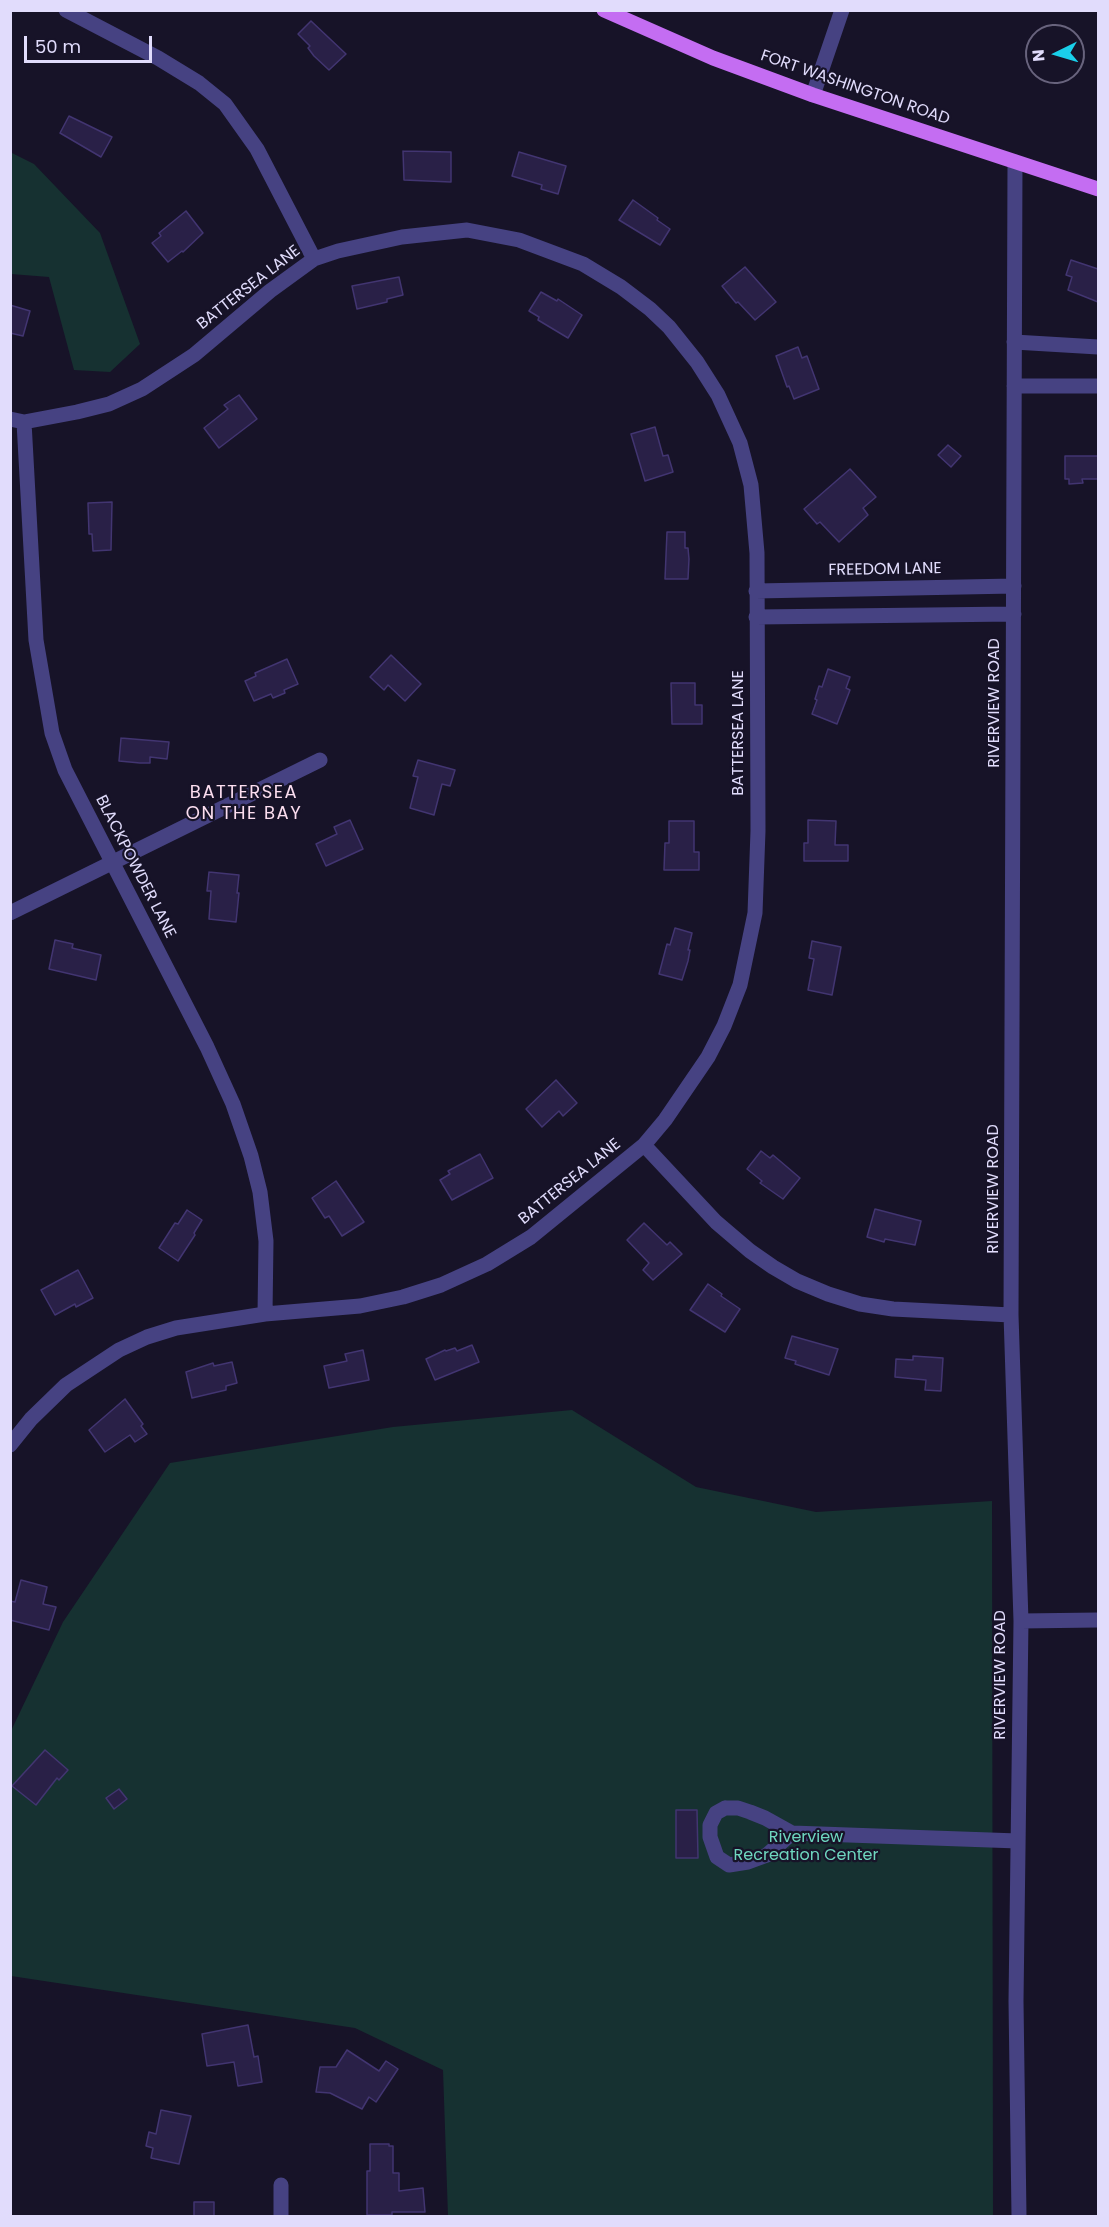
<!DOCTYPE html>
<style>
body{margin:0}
#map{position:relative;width:1109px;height:2227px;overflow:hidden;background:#171328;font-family:Poppins,sans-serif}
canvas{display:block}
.frame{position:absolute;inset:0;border:12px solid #e1dcfc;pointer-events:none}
.north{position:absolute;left:1025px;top:24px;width:60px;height:60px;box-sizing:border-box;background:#171328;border:2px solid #68637d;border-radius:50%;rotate:265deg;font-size:16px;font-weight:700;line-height:24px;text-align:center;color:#e1dcfc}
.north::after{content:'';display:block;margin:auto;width:21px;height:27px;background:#1acfea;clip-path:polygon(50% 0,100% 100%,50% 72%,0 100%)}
.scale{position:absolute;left:24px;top:36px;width:128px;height:27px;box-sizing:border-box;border:3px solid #e1dcfc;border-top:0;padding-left:8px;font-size:18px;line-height:21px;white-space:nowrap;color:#e1dcfc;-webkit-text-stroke:4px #171328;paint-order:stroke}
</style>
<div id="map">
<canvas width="1109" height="2227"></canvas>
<div class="frame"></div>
<div class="north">N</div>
<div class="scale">50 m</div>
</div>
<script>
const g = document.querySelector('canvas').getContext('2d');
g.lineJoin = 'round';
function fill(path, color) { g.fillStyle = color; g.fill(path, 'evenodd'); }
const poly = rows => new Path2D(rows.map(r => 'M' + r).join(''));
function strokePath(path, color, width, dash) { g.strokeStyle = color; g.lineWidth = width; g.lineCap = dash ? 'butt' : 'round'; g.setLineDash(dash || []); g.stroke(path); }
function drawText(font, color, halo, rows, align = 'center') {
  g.font = font + ' Poppins,sans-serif'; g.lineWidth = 4.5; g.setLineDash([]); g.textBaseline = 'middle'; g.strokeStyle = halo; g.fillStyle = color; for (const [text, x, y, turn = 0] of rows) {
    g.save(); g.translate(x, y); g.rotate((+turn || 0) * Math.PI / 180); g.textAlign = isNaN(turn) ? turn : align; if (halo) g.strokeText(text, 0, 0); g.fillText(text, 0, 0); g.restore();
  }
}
const green = poly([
 [10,152,34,164,100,233,140,344,110,372,74,370,49,277,11,274],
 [572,1410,696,1487,816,1512,992,1501,993,2216,448,2216,443,2070,355,2028,11,1976,10,1733,63,1622,170,1463,393,1427]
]);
const building = poly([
 [311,21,346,54,329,70,314,56,308,48,310,46,298,34,311,21],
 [69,116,112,137,101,157,60,133,69,116],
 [403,151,451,152,451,182,404,180,403,151],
 [519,152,566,166,558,194,541,189,542,185,512,176,519,152],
 [633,200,658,218,657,220,670,229,660,245,619,220,633,200],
 [186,211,203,233,183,252,182,251,168,262,152,243,161,236,159,233,186,211],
 [1071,260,1098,269,1098,302,1068,290,1072,277,1066,275,1071,260],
 [745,267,776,302,755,320,738,302,736,303,722,286,745,267],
 [399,277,403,295,387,299,387,302,357,309,352,286,399,277],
 [541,292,557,301,558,299,582,315,568,338,538,320,539,317,529,311,541,292],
 [10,305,30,311,23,336,10,333,10,305],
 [798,347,802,358,807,356,819,389,794,399,789,386,787,387,776,356,798,347],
 [239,395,257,419,219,448,204,428,228,409,224,405,239,395],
 [655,427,663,456,668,455,673,472,645,481,631,434,655,427],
 [948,445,961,456,951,467,938,455,948,445],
 [1065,456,1098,456,1098,479,1082,479,1083,483,1069,484,1069,479,1065,479,1065,456],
 [850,469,876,497,863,508,868,515,839,542,820,522,817,524,804,509,850,469],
 [112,502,111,550,93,551,92,534,89,534,88,503,112,502],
 [667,532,685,532,685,548,688,548,689,559,688,579,665,579,667,532],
 [391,655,421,684,405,701,388,685,384,690,370,677,391,655],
 [287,659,298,684,284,690,285,693,273,698,271,694,254,701,245,681,256,676,255,673,287,659],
 [828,669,850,677,846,688,850,690,837,724,812,714,817,700,815,699,819,686,822,687,828,669],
 [671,683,695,683,695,705,702,705,702,724,672,724,671,683],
 [121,738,169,742,167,759,150,757,150,763,140,763,119,761,121,738],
 [418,760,455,770,450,786,442,784,434,815,410,808,418,777,413,776,418,760],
 [350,820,363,849,326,866,316,844,337,834,334,827,350,820],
 [808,820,836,821,835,845,848,845,848,861,804,861,804,843,808,843,808,820],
 [669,821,694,821,694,852,699,852,699,870,664,870,665,843,669,843,669,821],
 [209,872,239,875,237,893,239,893,236,922,209,919,211,891,207,891,209,872],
 [675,928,692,933,688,950,690,950,688,961,682,980,659,974,667,944,670,945,675,928],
 [55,940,73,944,72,948,101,955,96,980,49,969,55,940],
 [812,941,841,947,832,995,808,990,814,959,809,958,812,941],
 [556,1080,577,1103,563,1116,559,1111,542,1127,526,1109,556,1080],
 [761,1151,770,1158,773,1155,800,1178,783,1199,760,1183,762,1181,747,1169,761,1151],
 [480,1154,493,1178,452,1200,440,1180,450,1174,448,1171,480,1154],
 [336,1181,364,1222,342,1236,329,1216,325,1218,312,1198,336,1181],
 [875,1209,921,1221,915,1245,885,1239,884,1242,867,1237,875,1209],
 [187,1210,202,1220,194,1233,195,1235,178,1261,159,1248,175,1223,178,1224,187,1210],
 [644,1223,667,1245,670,1242,682,1254,653,1280,643,1270,649,1263,627,1240,644,1223],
 [78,1270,93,1298,76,1307,75,1304,55,1315,41,1290,78,1270],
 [708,1284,722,1294,721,1296,740,1309,725,1332,690,1310,708,1284],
 [792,1336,838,1349,829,1375,795,1364,796,1361,785,1358,792,1336],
 [472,1345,479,1362,435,1380,426,1359,445,1350,446,1351,455,1348,457,1351,472,1345],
 [363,1350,369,1380,329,1388,324,1366,347,1361,345,1354,363,1350],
 [913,1356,943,1358,941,1391,925,1390,926,1380,895,1377,896,1359,913,1360,913,1356],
 [232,1362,237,1383,226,1386,226,1390,192,1398,186,1372,213,1363,214,1366,232,1362],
 [125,1399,143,1424,141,1426,147,1434,135,1442,130,1435,105,1452,89,1430,125,1399],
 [21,1580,47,1587,43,1604,56,1607,49,1630,10,1620,10,1601,15,1602,21,1580],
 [45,1750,68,1770,59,1780,57,1778,36,1805,12,1786,45,1750],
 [119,1789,127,1799,114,1809,106,1798,119,1789],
 [676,1810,697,1810,698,1858,676,1858,676,1810],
 [248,2025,254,2057,258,2056,262,2082,238,2086,234,2062,207,2066,202,2034,248,2025],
 [347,2050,379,2071,386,2061,398,2069,376,2102,369,2097,362,2109,330,2093,316,2092,320,2067,336,2067,347,2050],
 [161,2110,191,2116,179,2164,151,2158,153,2148,146,2146,149,2132,156,2134,161,2110],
 [370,2144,389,2144,389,2146,393,2146,393,2173,399,2173,399,2191,423,2188,425,2212,392,2212,392,2215,367,2215,367,2171,370,2171,370,2144],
 [194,2202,214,2202,214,2217,194,2217,194,2202]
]);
const minor = poly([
 [66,10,158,58,199,83,225,104,257,149,314,259],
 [813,95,842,10],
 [1015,162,1011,1315,1021,1621,1016,2001,1019,2216],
 [1014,342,1098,347],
 [1014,386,1098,386],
 [10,419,24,422,77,412,109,404,142,389,194,355,270,291,314,259,338,251,402,237,467,230,519,240,583,264,621,287,650,309,669,327,697,362,718,395,740,443,751,485,757,553,758,831,755,913,740,985,724,1026,708,1057,665,1120,644,1145,531,1237,487,1264,441,1285,403,1297,360,1306,265,1314,176,1328,147,1337,119,1350,66,1385,31,1419,10,1445],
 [24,422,36,640,52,733,65,770,207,1047,233,1104,251,1156,260,1192,266,1241,265,1314],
 [756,591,1014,586],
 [756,617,1014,614],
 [10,913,320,760],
 [644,1145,716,1222,750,1251,773,1267,797,1281,828,1294,860,1304,893,1309,1011,1315],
 [1021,1621,1098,1620],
 [725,1808,738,1808,750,1812,765,1818,792,1833,767,1855,748,1862,729,1865,717,1857,710,1837,710,1825,716,1813,725,1808],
 [792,1833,1018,1841],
 [281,2185,281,2216]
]);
const major = poly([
 [604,10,713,58,813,95,1098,189]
]);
const streetNames = [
 ["FORT WASHINGTON ROAD",855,88,19],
 ["BATTERSEA LANE",249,288,-38],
 ["FREEDOM LANE",885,570,-1],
 ["RIVERVIEW ROAD",995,703,-90],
 ["BATTERSEA LANE",739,733,-90],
 ["BLACKPOWDER LANE",135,867,63],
 ["BATTERSEA LANE",570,1182,-39],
 ["RIVERVIEW ROAD",994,1189,-90],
 ["RIVERVIEW ROAD",1001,1675,-90]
];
const parkNames = [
 ["Riverview",806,1838],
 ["Recreation Center",806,1856]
];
const neighbourhoodNames = [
 ["BATTERSEA",244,793],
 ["ON THE BAY",244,814]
];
fill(green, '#163131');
fill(building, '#292047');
strokePath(building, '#423571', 1.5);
strokePath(minor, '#464282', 15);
strokePath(major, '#c46df2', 15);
drawText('16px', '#e1dcfc', '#171328', streetNames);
drawText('16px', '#6ed6bf', '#171328', parkNames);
g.letterSpacing = '1.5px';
drawText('18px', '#fcdef0', '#171328', neighbourhoodNames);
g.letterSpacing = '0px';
</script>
